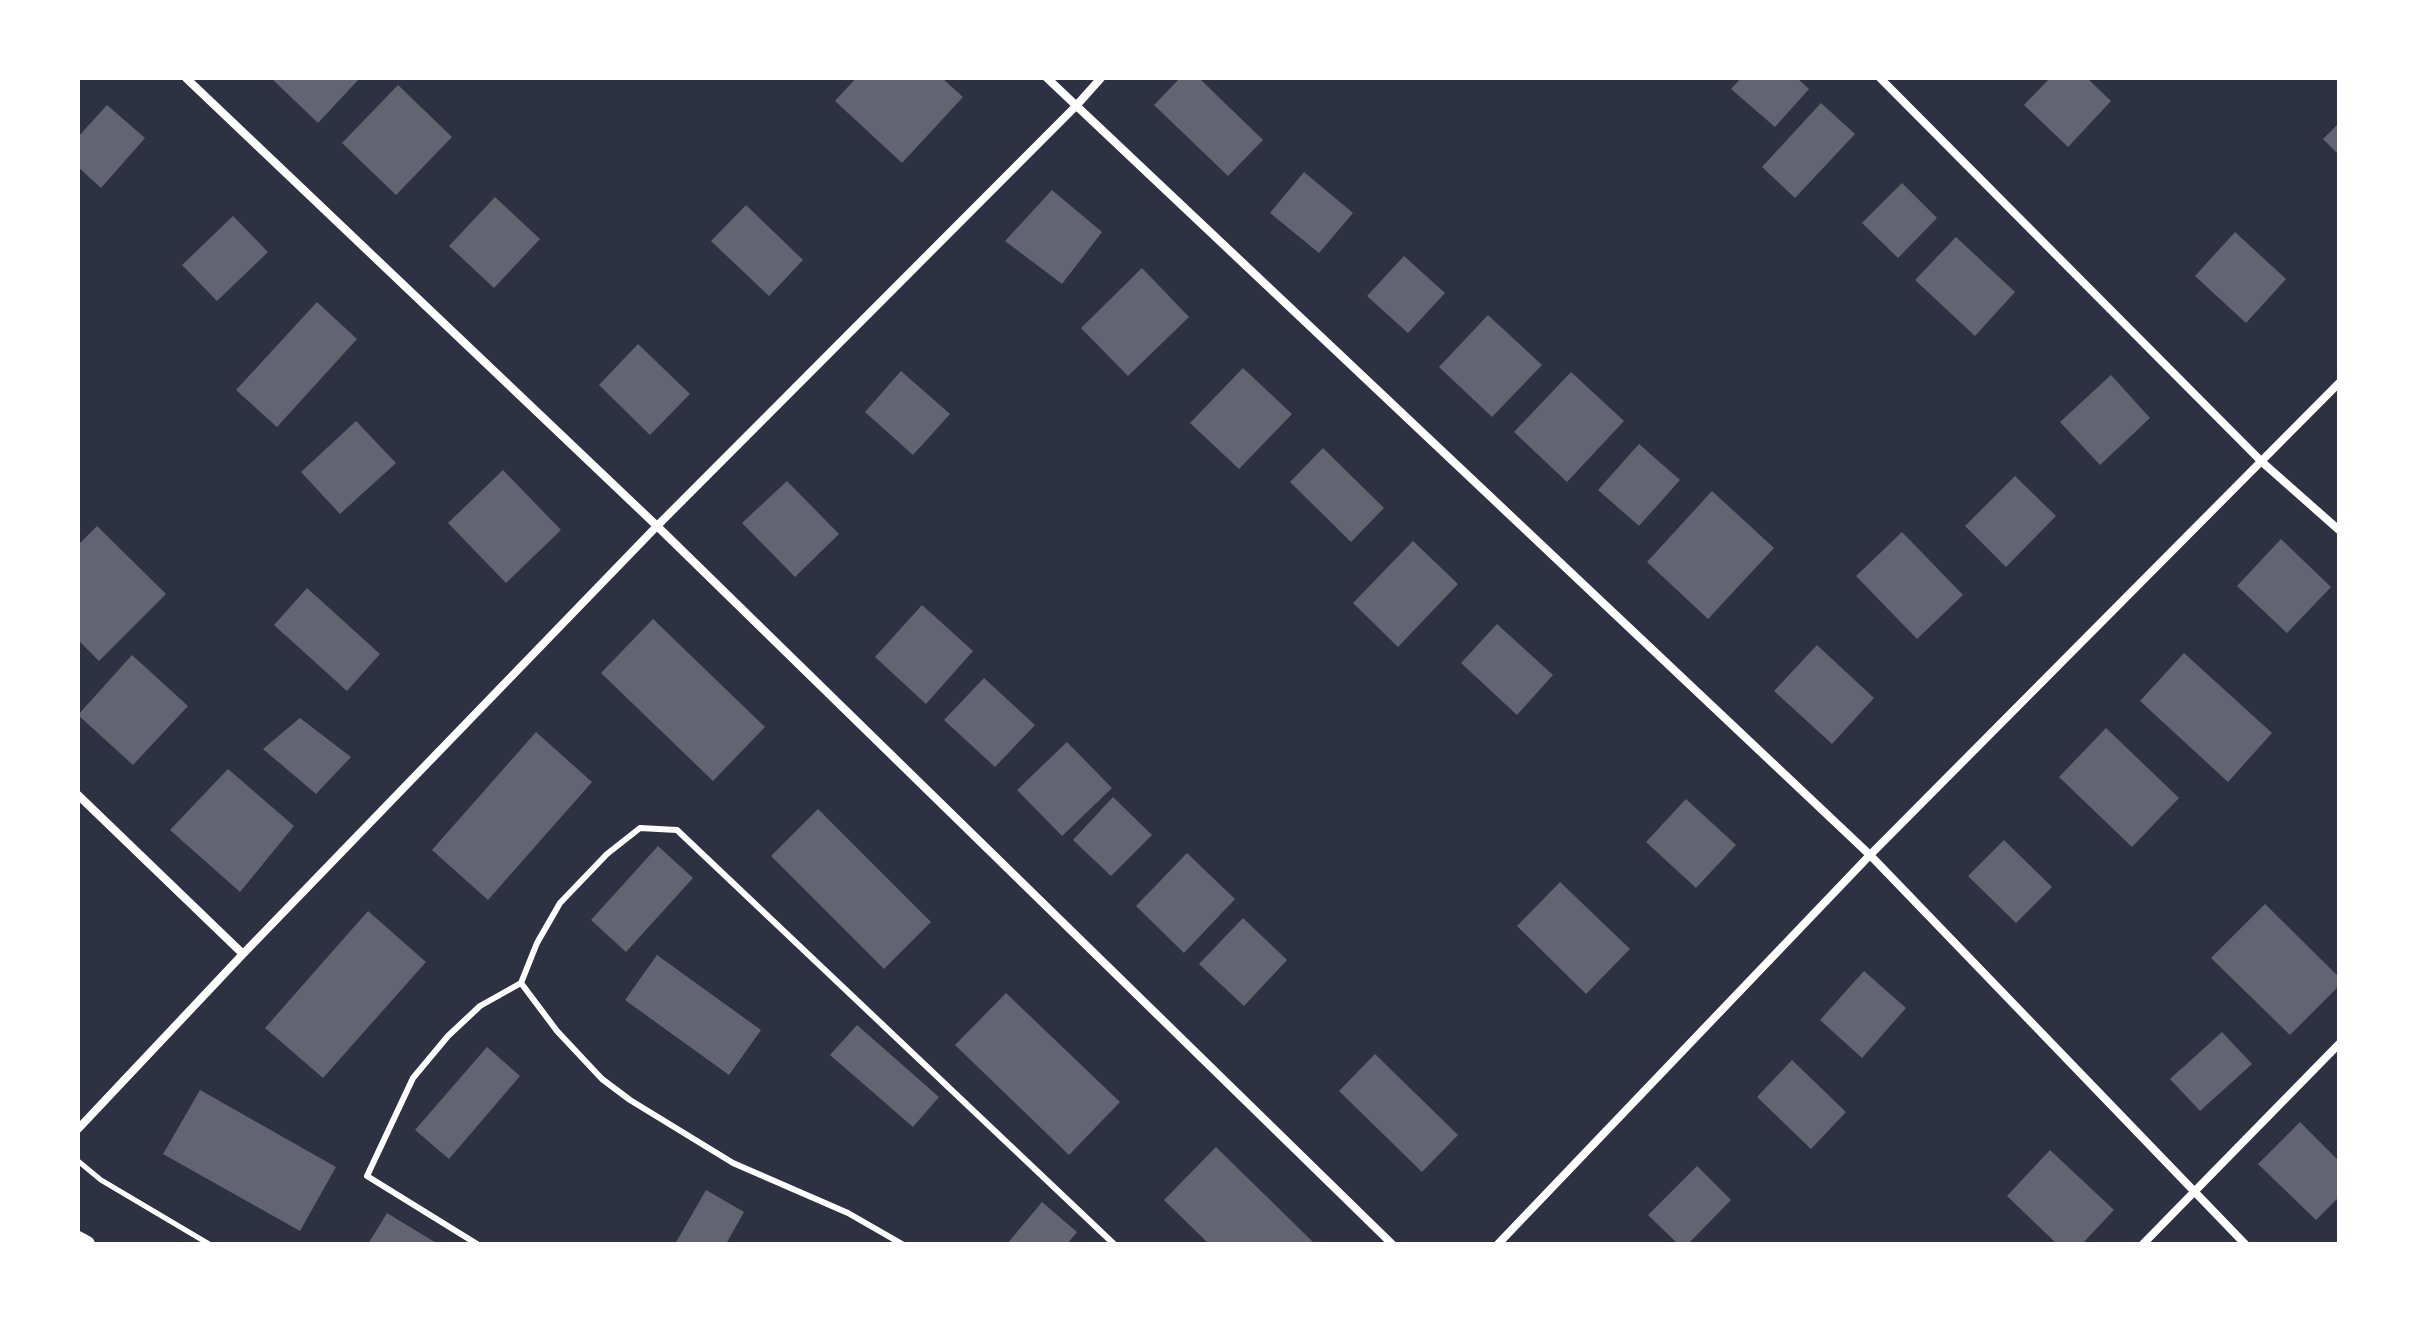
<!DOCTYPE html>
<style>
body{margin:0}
#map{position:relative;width:2417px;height:1322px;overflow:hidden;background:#2d3142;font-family:Commissioner,sans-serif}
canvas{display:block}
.frame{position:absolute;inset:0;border:80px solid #fff;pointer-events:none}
</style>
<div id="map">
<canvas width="2417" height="1322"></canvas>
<div class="frame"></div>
</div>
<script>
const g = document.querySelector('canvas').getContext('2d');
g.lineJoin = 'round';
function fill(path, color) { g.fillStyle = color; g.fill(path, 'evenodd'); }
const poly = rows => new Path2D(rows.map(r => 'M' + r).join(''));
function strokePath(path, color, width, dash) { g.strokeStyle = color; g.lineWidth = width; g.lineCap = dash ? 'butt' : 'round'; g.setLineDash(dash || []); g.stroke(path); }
const building = poly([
 [271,78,360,78,318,123],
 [856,78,942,78,963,97,902,163,835,101],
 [1180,78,1199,78,1263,140,1228,176,1154,105],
 [1741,78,1797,78,1809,89,1775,127,1731,89],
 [2050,78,2087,78,2111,101,2068,147,2024,105],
 [398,85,452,137,396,195,342,143],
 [1821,103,1855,134,1795,198,1762,167],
 [107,105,145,138,101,188,78,167,78,137],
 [2339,123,2339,155,2323,139],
 [1304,172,1353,213,1319,253,1270,213],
 [1902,183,1937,218,1898,258,1862,223],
 [1052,190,1102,232,1062,284,1005,241],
 [495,197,540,239,494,288,449,246],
 [746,205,803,260,769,296,711,241],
 [233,216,268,252,217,301,182,265],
 [2235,232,2286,279,2246,323,2195,276],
 [1956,237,2015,292,1975,336,1915,280],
 [1404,256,1445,293,1408,333,1367,296],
 [1142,268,1189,317,1128,376,1081,328],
 [317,302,357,339,277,427,236,390],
 [1488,315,1542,365,1492,417,1439,367],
 [638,344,690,394,650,435,599,385],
 [1243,368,1292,414,1239,469,1190,423],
 [901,371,950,414,913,455,865,412],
 [1571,372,1624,421,1567,482,1514,432],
 [2111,375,2150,418,2100,465,2060,422],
 [356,421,396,463,340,514,301,472],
 [1639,444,1680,480,1639,526,1598,490],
 [1323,448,1384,508,1351,542,1290,482],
 [503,470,561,530,506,583,448,523],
 [2015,476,2056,516,2006,567,1965,526],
 [787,481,839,534,795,577,742,523],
 [1712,491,1774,548,1708,619,1647,562],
 [97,526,166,594,99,661,78,640,78,545],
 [1902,532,1963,595,1917,639,1856,576],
 [2281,539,2331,587,2287,633,2237,586],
 [1413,541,1458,584,1398,647,1353,603],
 [307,588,380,654,347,691,274,625],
 [922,605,973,651,926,704,875,657],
 [653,619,765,727,713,781,601,673],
 [1497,624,1553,675,1517,715,1461,663],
 [1817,645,1874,698,1832,744,1774,691],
 [2184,653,2272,733,2228,782,2140,701],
 [132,655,188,706,133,765,78,715],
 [984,678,1035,725,995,767,944,720],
 [300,718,351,757,316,794,263,749],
 [2106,728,2179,798,2132,847,2059,777],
 [536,732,592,782,488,900,432,850],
 [1067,742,1112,788,1062,836,1017,790],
 [228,769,294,826,240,892,170,830],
 [1113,797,1152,835,1111,876,1073,840],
 [1686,799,1736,845,1696,888,1646,842],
 [818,809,931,922,884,969,771,856],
 [2004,840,2052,887,2016,923,1968,876],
 [658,846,693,878,626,952,591,920],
 [1187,853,1235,899,1184,953,1136,906],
 [1560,882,1630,949,1586,994,1517,926],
 [2265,904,2339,977,2339,986,2290,1035,2211,958],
 [368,911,426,962,323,1078,265,1028],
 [1243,918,1287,960,1244,1006,1199,964],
 [657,955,761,1030,729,1075,625,1000],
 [1864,971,1906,1008,1862,1058,1820,1020],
 [1006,993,1120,1102,1069,1155,955,1045],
 [857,1025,939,1097,913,1127,830,1055],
 [2222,1032,2252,1064,2200,1111,2170,1079],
 [487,1047,520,1076,449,1159,415,1130],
 [1375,1054,1458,1135,1422,1172,1339,1091],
 [1792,1060,1846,1112,1811,1149,1757,1097],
 [200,1090,336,1167,300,1231,163,1154],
 [2300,1122,2339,1161,2339,1197,2316,1220,2258,1164],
 [1216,1147,1315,1244,1209,1244,1164,1200],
 [2050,1150,2114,1210,2082,1244,2057,1244,2007,1196],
 [1697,1166,1731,1200,1688,1244,1678,1244,1648,1215],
 [706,1190,744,1212,726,1244,675,1244],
 [1042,1202,1077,1232,1067,1244,1007,1244],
 [387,1213,438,1244,368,1244]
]);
const path = poly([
 [78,1161,101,1180,209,1244]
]);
const service = poly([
 [521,983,557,1031,602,1079,630,1100,733,1163,848,1213,902,1244],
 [477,1244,367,1176,413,1078,448,1036,480,1006,521,983,537,943,560,903,607,854,640,828,677,830,1114,1244]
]);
const minor = poly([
 [186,78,657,526,1392,1244],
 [1047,78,1870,855,2245,1244],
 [1880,78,2262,462,2339,530],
 [78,795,243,954],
 [78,1129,243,954,657,526,1076,106,1101,78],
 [1498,1244,1870,855,2339,383],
 [2143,1244,2339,1044]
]);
const secondary = poly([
 [78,1239,87,1244]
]);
fill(building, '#626471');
strokePath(path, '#fff', 5);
strokePath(service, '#fff', 6);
strokePath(minor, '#fff', 8);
strokePath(secondary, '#fff', 16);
</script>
